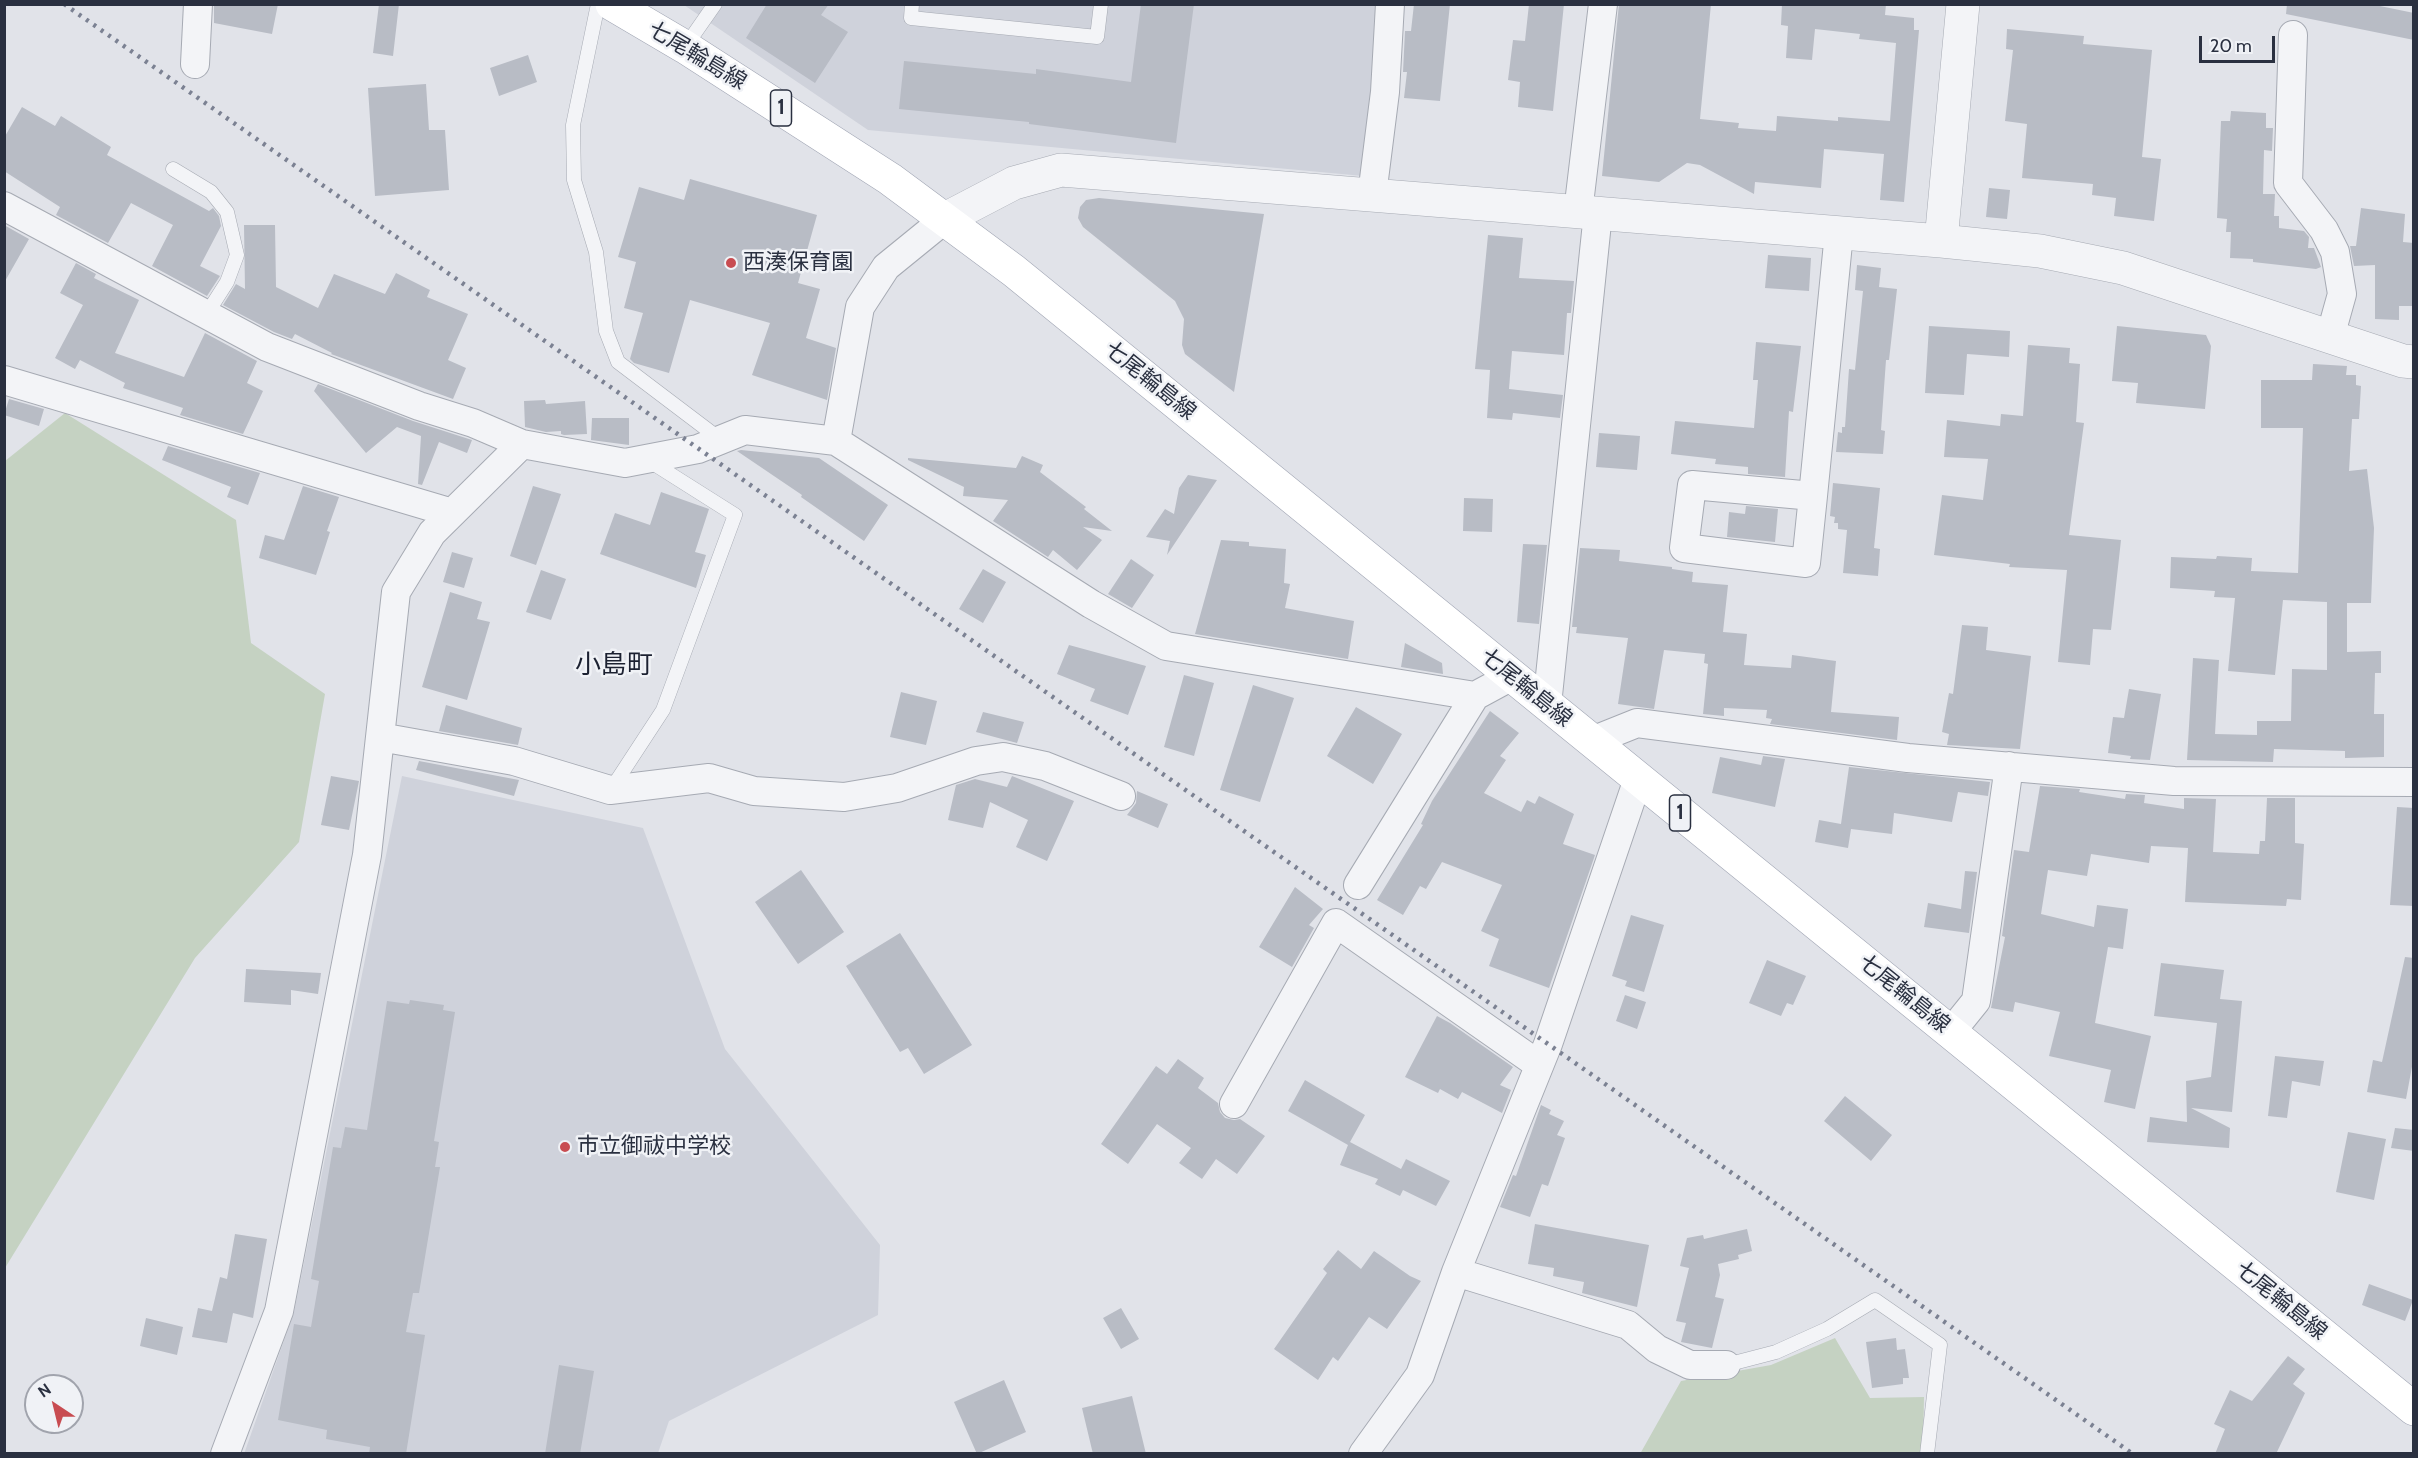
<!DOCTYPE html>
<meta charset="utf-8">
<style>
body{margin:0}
#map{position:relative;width:2418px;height:1458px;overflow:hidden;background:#e1e3e9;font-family:Cabin,sans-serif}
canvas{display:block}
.frame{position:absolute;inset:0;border:6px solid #2a3040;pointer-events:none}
.north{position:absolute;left:24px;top:1374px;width:60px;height:60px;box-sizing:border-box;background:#f0f2f6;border:2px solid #a1a4ad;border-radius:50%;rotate:325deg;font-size:16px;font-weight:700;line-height:24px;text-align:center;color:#2a3040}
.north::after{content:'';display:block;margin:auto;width:21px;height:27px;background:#c84c51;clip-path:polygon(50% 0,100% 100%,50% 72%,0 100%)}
.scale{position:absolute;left:2199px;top:36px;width:76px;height:27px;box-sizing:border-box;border:3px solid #2a3040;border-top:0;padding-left:8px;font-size:18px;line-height:21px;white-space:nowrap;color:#2a3040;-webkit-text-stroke:4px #f0f2f6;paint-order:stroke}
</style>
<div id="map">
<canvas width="2418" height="1458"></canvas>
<div class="frame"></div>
<div class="north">N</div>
<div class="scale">20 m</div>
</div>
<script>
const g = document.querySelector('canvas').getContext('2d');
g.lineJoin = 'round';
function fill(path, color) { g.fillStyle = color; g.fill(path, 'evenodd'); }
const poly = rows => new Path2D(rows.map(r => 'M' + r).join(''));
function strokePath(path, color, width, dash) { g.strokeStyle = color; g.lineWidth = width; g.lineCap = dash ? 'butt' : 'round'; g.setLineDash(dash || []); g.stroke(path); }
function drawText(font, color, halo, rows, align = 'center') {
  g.font = font + ' Cabin,"Noto Sans JP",sans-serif'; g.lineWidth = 5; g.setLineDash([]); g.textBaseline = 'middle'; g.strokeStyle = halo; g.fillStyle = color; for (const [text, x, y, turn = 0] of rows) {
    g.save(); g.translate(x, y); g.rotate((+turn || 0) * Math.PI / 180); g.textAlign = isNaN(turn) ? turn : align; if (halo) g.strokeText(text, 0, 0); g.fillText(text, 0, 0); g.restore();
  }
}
const built = poly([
 [684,5,1381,5,1363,176,868,130],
 [402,776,643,828,725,1049,880,1245,878,1315,669,1421,658,1453,244,1454,294,1312]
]);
const green = poly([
 [65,413,236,520,251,643,325,694,299,842,195,958,5,1268,5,461],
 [1835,1338,1870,1398,1924,1397,1923,1453,1640,1454,1681,1381,1771,1365]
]);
const building = poly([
 [214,4,278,4,272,34,214,23],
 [379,4,399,4,393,56,373,53],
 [767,4,829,4,821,15,848,32,815,83,746,38],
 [1141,4,1194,4,1176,143,1029,124,1029,122,899,109,904,61,1036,74,1036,69,1131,82],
 [1414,4,1450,4,1440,101,1404,98,1407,72,1403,72,1405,31,1411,31],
 [1529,4,1564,4,1553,111,1518,107,1520,82,1508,80,1513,40,1525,41],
 [1619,4,1711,4,1700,119,1739,123,1738,128,1776,131,1777,116,1838,121,1838,117,1890,121,1896,43,1859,39,1860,34,1815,29,1812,60,1786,58,1788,26,1781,25,1782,4,1886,4,1885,15,1914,18,1914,30,1919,30,1904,202,1880,200,1884,154,1824,149,1821,188,1755,182,1754,194,1700,165,1687,163,1659,182,1602,176],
 [2287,4,2370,4,2414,13,2414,40,2286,14],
 [2007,29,2084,36,2083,44,2152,50,2142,157,2161,159,2154,221,2114,216,2116,198,2092,195,2093,184,2022,178,2027,124,2005,121,2013,50,2006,49],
 [528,55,537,82,499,96,490,68],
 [426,84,429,130,445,130,449,190,375,196,368,88],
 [22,107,55,126,61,116,111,147,107,155,209,211,213,208,219,216,221,226,200,266,220,276,207,296,152,266,173,225,131,203,108,243,56,215,60,207,4,171,4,138],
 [2231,111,2266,113,2266,128,2273,128,2272,151,2264,150,2263,194,2275,194,2274,216,2279,216,2279,228,2304,231,2309,237,2308,248,2314,248,2321,267,2316,269,2253,262,2253,259,2230,258,2231,232,2226,232,2227,219,2217,218,2221,121,2230,121],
 [690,179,817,215,798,283,820,289,806,338,836,348,827,400,752,375,770,323,690,300,669,373,634,363,630,359,643,313,624,308,636,262,618,257,639,187,684,200],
 [1989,188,2010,190,2007,219,1986,217],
 [1099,198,1264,214,1234,392,1185,354,1182,345,1184,319,1175,301,1083,227,1078,218,1080,207,1086,200],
 [2361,208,2405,214,2403,242,2414,243,2414,306,2399,306,2399,320,2375,319,2375,265,2354,266,2350,246,2356,246],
 [4,225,29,239,4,283],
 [244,225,275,225,276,287,318,308,334,274,385,294,396,273,430,290,427,297,468,314,448,360,466,368,453,399,331,354,332,353,295,334,292,339,274,332,223,305,236,284,245,289],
 [1488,235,1523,238,1519,278,1574,281,1571,313,1567,313,1564,355,1512,351,1509,389,1563,395,1560,418,1513,413,1512,420,1487,418,1490,370,1475,369],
 [1768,255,1811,258,1809,291,1765,288],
 [76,263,96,274,94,278,139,300,115,353,184,377,205,333,257,361,247,383,263,391,243,434,180,415,183,408,123,388,125,383,80,360,75,369,55,358,83,305,60,293],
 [1857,265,1881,268,1879,287,1897,289,1889,360,1886,360,1881,430,1885,431,1883,454,1836,452,1838,432,1842,433,1842,427,1845,427,1849,369,1855,370,1863,291,1855,290],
 [1929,326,2010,331,2009,357,1967,354,1964,395,1925,393],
 [2117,326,2206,335,2211,346,2205,409,2136,403,2138,383,2112,381],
 [1756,342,1801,346,1793,412,1789,411,1785,477,1748,474,1748,467,1715,464,1716,459,1671,454,1675,421,1754,428,1758,380,1753,380],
 [2028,345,2070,348,2069,363,2080,364,2076,422,2084,423,2069,535,2121,540,2111,630,2093,629,2090,665,2058,662,2067,570,2009,567,2010,564,1934,555,1942,495,1983,500,1988,459,1944,457,1947,420,2000,426,2001,414,2023,416],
 [2313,364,2347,366,2346,375,2356,375,2356,385,2361,386,2359,419,2352,419,2349,471,2367,469,2374,528,2371,603,2347,603,2347,652,2381,651,2381,673,2375,673,2374,714,2384,714,2384,757,2345,758,2345,751,2274,749,2273,762,2187,760,2193,658,2219,660,2215,734,2257,735,2257,721,2291,721,2292,669,2327,670,2327,602,2283,600,2275,675,2228,671,2235,598,2214,597,2215,591,2170,588,2171,557,2216,559,2217,556,2252,558,2251,571,2298,573,2303,428,2261,428,2261,380,2312,380],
 [318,384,413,421,472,440,467,453,439,442,422,485,418,484,421,436,397,427,366,453,314,391],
 [9,399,44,409,39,426,4,415],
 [545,400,546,404,585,401,587,434,564,435,561,434,561,431,546,432,525,427,524,401],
 [592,418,629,418,629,445,591,440],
 [1599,433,1640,436,1637,470,1596,467],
 [168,446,260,473,248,505,227,497,231,487,162,460],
 [741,450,819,458,888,505,864,541,801,497,802,495,737,451],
 [1022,456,1043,465,1040,472,1086,507,1084,509,1112,531,1083,527,1102,540,1077,570,1053,550,1048,557,993,521,1008,500,963,496,964,487,908,460,908,458,1016,468],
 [1188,475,1217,480,1167,555,1170,541,1146,537,1165,509,1174,514,1179,488],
 [1833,483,1880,488,1874,548,1880,549,1878,576,1843,573,1847,530,1838,529,1838,523,1834,523,1835,517,1830,516],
 [303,486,339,497,327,531,330,532,316,575,259,558,265,535,284,540],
 [533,486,561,494,536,565,510,556],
 [661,492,709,509,695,552,706,555,696,588,600,554,615,513,650,525],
 [1464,498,1493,499,1492,532,1463,531],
 [1746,506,1778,509,1775,542,1727,537,1729,512,1745,514],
 [1221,540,1249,542,1249,546,1286,549,1284,583,1290,584,1285,608,1354,621,1348,659,1195,634],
 [1523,544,1547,545,1539,624,1517,622],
 [1580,548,1620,550,1619,561,1672,567,1672,569,1693,572,1692,582,1728,585,1723,632,1747,634,1744,665,1791,668,1792,655,1836,661,1831,712,1899,717,1897,740,1770,724,1772,719,1766,718,1767,710,1724,708,1724,716,1703,714,1708,664,1704,663,1705,654,1664,650,1654,709,1618,704,1628,638,1576,633,1577,627,1572,627],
 [452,552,473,558,464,588,443,582],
 [1131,559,1154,575,1132,608,1108,594],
 [983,569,1006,582,983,623,959,609],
 [541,570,566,579,551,620,526,612],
 [450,592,482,602,477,619,490,622,467,700,422,687],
 [1962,625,1988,627,1986,650,2031,656,2020,749,1947,745,1949,734,1942,732,1949,693,1953,694],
 [1405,643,1442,663,1443,674,1401,667],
 [1069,645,1146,666,1128,715,1090,701,1095,689,1057,674],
 [1184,675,1214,683,1194,756,1164,747],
 [1253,685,1294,698,1260,802,1220,790],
 [2129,689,2161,694,2150,760,2130,759,2131,756,2108,753,2113,717,2124,718],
 [901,692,937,701,926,745,890,737],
 [446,705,522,728,518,745,439,731],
 [1356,707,1402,734,1373,784,1327,756],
 [1490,711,1519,733,1500,756,1506,760,1484,793,1521,812,1527,800,1535,804,1539,796,1574,814,1563,844,1595,855,1549,988,1489,966,1499,939,1481,931,1502,885,1442,862,1426,889,1420,886,1403,915,1377,900,1423,825,1421,824,1432,801],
 [983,712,1024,722,1017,743,976,732],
 [1763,756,1785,759,1775,807,1712,793,1720,757,1761,765],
 [419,761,519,780,514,796,416,770],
 [1849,767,1990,782,1988,796,1958,792,1952,822,1894,813,1892,834,1851,829,1848,848,1815,842,1819,820,1841,824],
 [331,776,359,781,349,830,321,825],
 [1012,776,1074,801,1047,861,1016,847,1028,820,990,802,983,828,948,820,956,785,975,779,1007,787],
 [2040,786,2080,789,2079,792,2125,799,2126,794,2145,795,2144,803,2184,809,2184,798,2216,799,2213,852,2259,854,2260,841,2265,841,2267,798,2295,798,2295,843,2304,844,2301,900,2287,899,2286,906,2185,902,2188,848,2151,846,2149,863,2091,854,2087,876,2048,870,2041,914,2094,927,2097,905,2128,909,2123,949,2108,947,2095,1023,2151,1036,2135,1109,2104,1102,2111,1070,2049,1056,2060,1012,2015,1002,2013,1012,1991,1008,2005,937,2002,936,2014,850,2029,852],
 [1137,791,1168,804,1158,828,1127,815,1136,803],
 [2397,807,2414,808,2414,906,2390,905],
 [801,870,844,932,798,964,755,902],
 [1965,871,1977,872,1969,933,1924,927,1928,903,1961,909],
 [1295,887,1323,909,1309,925,1314,928,1292,967,1259,947],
 [1631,915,1664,925,1644,992,1625,986,1627,981,1612,976],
 [900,933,972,1045,924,1074,908,1048,900,1052,846,966],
 [2405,957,2414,958,2414,1056,2406,1099,2367,1092,2373,1060,2382,1062],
 [1767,960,1806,976,1793,1005,1787,1003,1781,1016,1749,1003],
 [2161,963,2224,970,2220,999,2242,1001,2232,1112,2191,1108,2230,1128,2229,1148,2147,1142,2150,1117,2187,1122,2186,1081,2211,1077,2217,1023,2154,1016],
 [246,969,321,973,318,994,291,990,291,1005,244,1002],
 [1625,995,1646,1002,1637,1029,1616,1021],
 [410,1000,444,1005,443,1010,455,1012,434,1141,439,1142,435,1167,440,1167,419,1293,413,1293,406,1332,425,1335,406,1454,369,1454,370,1447,326,1439,327,1430,278,1420,294,1324,311,1327,319,1281,311,1279,333,1147,341,1148,345,1127,367,1130,387,1001,409,1004],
 [1437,1016,1450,1023,1513,1067,1500,1085,1511,1090,1502,1113,1462,1092,1458,1099,1440,1089,1438,1093,1405,1077],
 [2275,1056,2324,1061,2320,1086,2292,1081,2287,1118,2268,1116],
 [1178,1059,1204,1078,1198,1088,1218,1103,1220,1112,1225,1118,1234,1120,1240,1119,1265,1136,1237,1174,1216,1159,1202,1179,1179,1163,1191,1148,1157,1124,1128,1164,1101,1144,1156,1066,1167,1074],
 [1305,1080,1365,1115,1350,1142,1401,1169,1406,1159,1450,1181,1436,1206,1403,1190,1400,1196,1375,1184,1378,1179,1340,1165,1348,1145,1288,1111],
 [1845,1096,1892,1135,1871,1161,1824,1121],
 [1541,1105,1551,1110,1549,1114,1564,1121,1557,1135,1565,1138,1548,1186,1542,1184,1530,1217,1500,1207,1513,1175,1516,1176],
 [2395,1128,2414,1130,2414,1151,2391,1148],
 [2348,1132,2386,1139,2374,1200,2336,1192],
 [1535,1224,1649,1245,1637,1307,1582,1293,1584,1282,1553,1276,1554,1268,1528,1264],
 [1747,1229,1752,1251,1738,1255,1739,1259,1718,1264,1720,1275,1715,1297,1724,1299,1712,1348,1681,1342,1686,1323,1676,1321,1689,1268,1680,1266,1687,1238,1703,1235,1704,1239],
 [235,1234,267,1239,253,1318,233,1313,227,1343,192,1337,198,1308,212,1311,220,1277,227,1279],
 [1338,1250,1361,1269,1374,1251,1410,1276,1421,1281,1387,1329,1369,1317,1338,1361,1333,1357,1318,1380,1274,1349,1327,1273,1323,1269],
 [2369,1284,2413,1300,2405,1321,2362,1305],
 [1121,1308,1139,1339,1121,1349,1103,1318],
 [146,1318,183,1327,177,1355,140,1346],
 [1896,1338,1897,1350,1905,1349,1909,1378,1903,1378,1903,1384,1872,1388,1866,1342],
 [2288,1356,2305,1369,2293,1384,2305,1393,2276,1454,2215,1454,2225,1429,2214,1424,2230,1390,2252,1401],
 [559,1365,594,1371,580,1454,545,1454],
 [1004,1380,1026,1432,977,1454,954,1402],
 [1132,1396,1146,1454,1093,1454,1082,1408]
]);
const service = poly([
 [598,4,573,125,574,180,596,252,606,331,618,362,721,440],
 [912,4,911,18,1097,37,1101,4],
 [685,47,715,4],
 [173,169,211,192,227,212,237,255,227,282,206,315],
 [612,788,663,710,735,515,648,460],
 [1726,1365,1776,1352,1827,1329,1875,1300,1940,1345,1927,1454]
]);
const minor = poly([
 [2293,35,2288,183,2324,230,2335,252,2342,294,2330,337],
 [195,64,198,4],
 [1372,195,1385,92,1390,4],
 [4,206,267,347,419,406,473,423,522,444,625,463,698,449,745,430,836,441,1091,604,1166,646,1475,696,1512,676],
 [1578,212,1603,4],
 [4,380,452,513],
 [836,441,860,307,886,267,945,219],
 [1813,496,1692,485,1684,548,1806,563,1813,496,1839,233],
 [1547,705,1598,213],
 [380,737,514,761,610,790,709,778,754,791,844,797,897,788,976,761,1003,757,1045,766,1121,796],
 [1592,741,1637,723,1908,758,2174,781,2414,782],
 [1358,885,1475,696],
 [1951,1032,1976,1001,2009,766],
 [1234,1104,1336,923,1539,1065],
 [1456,1272,1628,1325,1657,1349,1690,1365,1726,1365],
 [225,1454,279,1311,367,855,396,592,432,533,522,444],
 [1363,1454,1420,1375,1456,1272,1548,1044,1638,779]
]);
const tertiary = poly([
 [945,219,1014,183,1061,170,1941,241,2040,251,2123,268,2403,361,2414,362],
 [1941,241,1963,4]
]);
const primary = poly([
 [612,4,685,47,890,179,1014,271,2414,1409]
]);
const rail = poly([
 [64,4,2133,1454]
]);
const markers = [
 [731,263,6,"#c84c51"],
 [565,1147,6,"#c84c51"]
];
const shields = [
 [781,108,21],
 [1680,813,21]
];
const shieldNames = [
 ["1",781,108],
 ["1",1680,813]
];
const streetNames = [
 ["七尾輪島線",697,56,31],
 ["七尾輪島線",1150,381,39],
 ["七尾輪島線",1526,688,39],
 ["七尾輪島線",1904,994,39],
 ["七尾輪島線",2281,1301,39]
];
const poiNames = [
 ["西湊保育園",743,263],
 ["市立御祓中学校",577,1147]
];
const quarterNames = [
 ["小島町",614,665]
];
fill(built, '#cfd2db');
fill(green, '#c5d2c2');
fill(building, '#b8bcc5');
strokePath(service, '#a6aab3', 15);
strokePath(minor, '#a6aab3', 30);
strokePath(tertiary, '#a6aab3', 34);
strokePath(primary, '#a1a6b4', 34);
strokePath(service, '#f3f4f7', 14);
strokePath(minor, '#f3f4f7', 28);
strokePath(tertiary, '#f3f4f7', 33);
strokePath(primary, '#fff', 33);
strokePath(rail, '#7b8192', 4.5, [3, 6]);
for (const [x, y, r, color] of markers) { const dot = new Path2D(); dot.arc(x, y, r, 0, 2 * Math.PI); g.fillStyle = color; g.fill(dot); strokePath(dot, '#f0f2f6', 2); }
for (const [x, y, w] of shields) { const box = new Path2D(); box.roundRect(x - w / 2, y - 18, w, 36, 4.5); g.fillStyle = '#f0f2f6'; g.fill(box); strokePath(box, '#2a3040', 1.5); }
drawText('bold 21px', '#2a3040', null, shieldNames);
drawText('22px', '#2a3040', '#f0f2f6', streetNames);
drawText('22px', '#2a3040', '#f0f2f6', poiNames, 'left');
drawText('26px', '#1c2131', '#f0f2f6', quarterNames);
</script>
